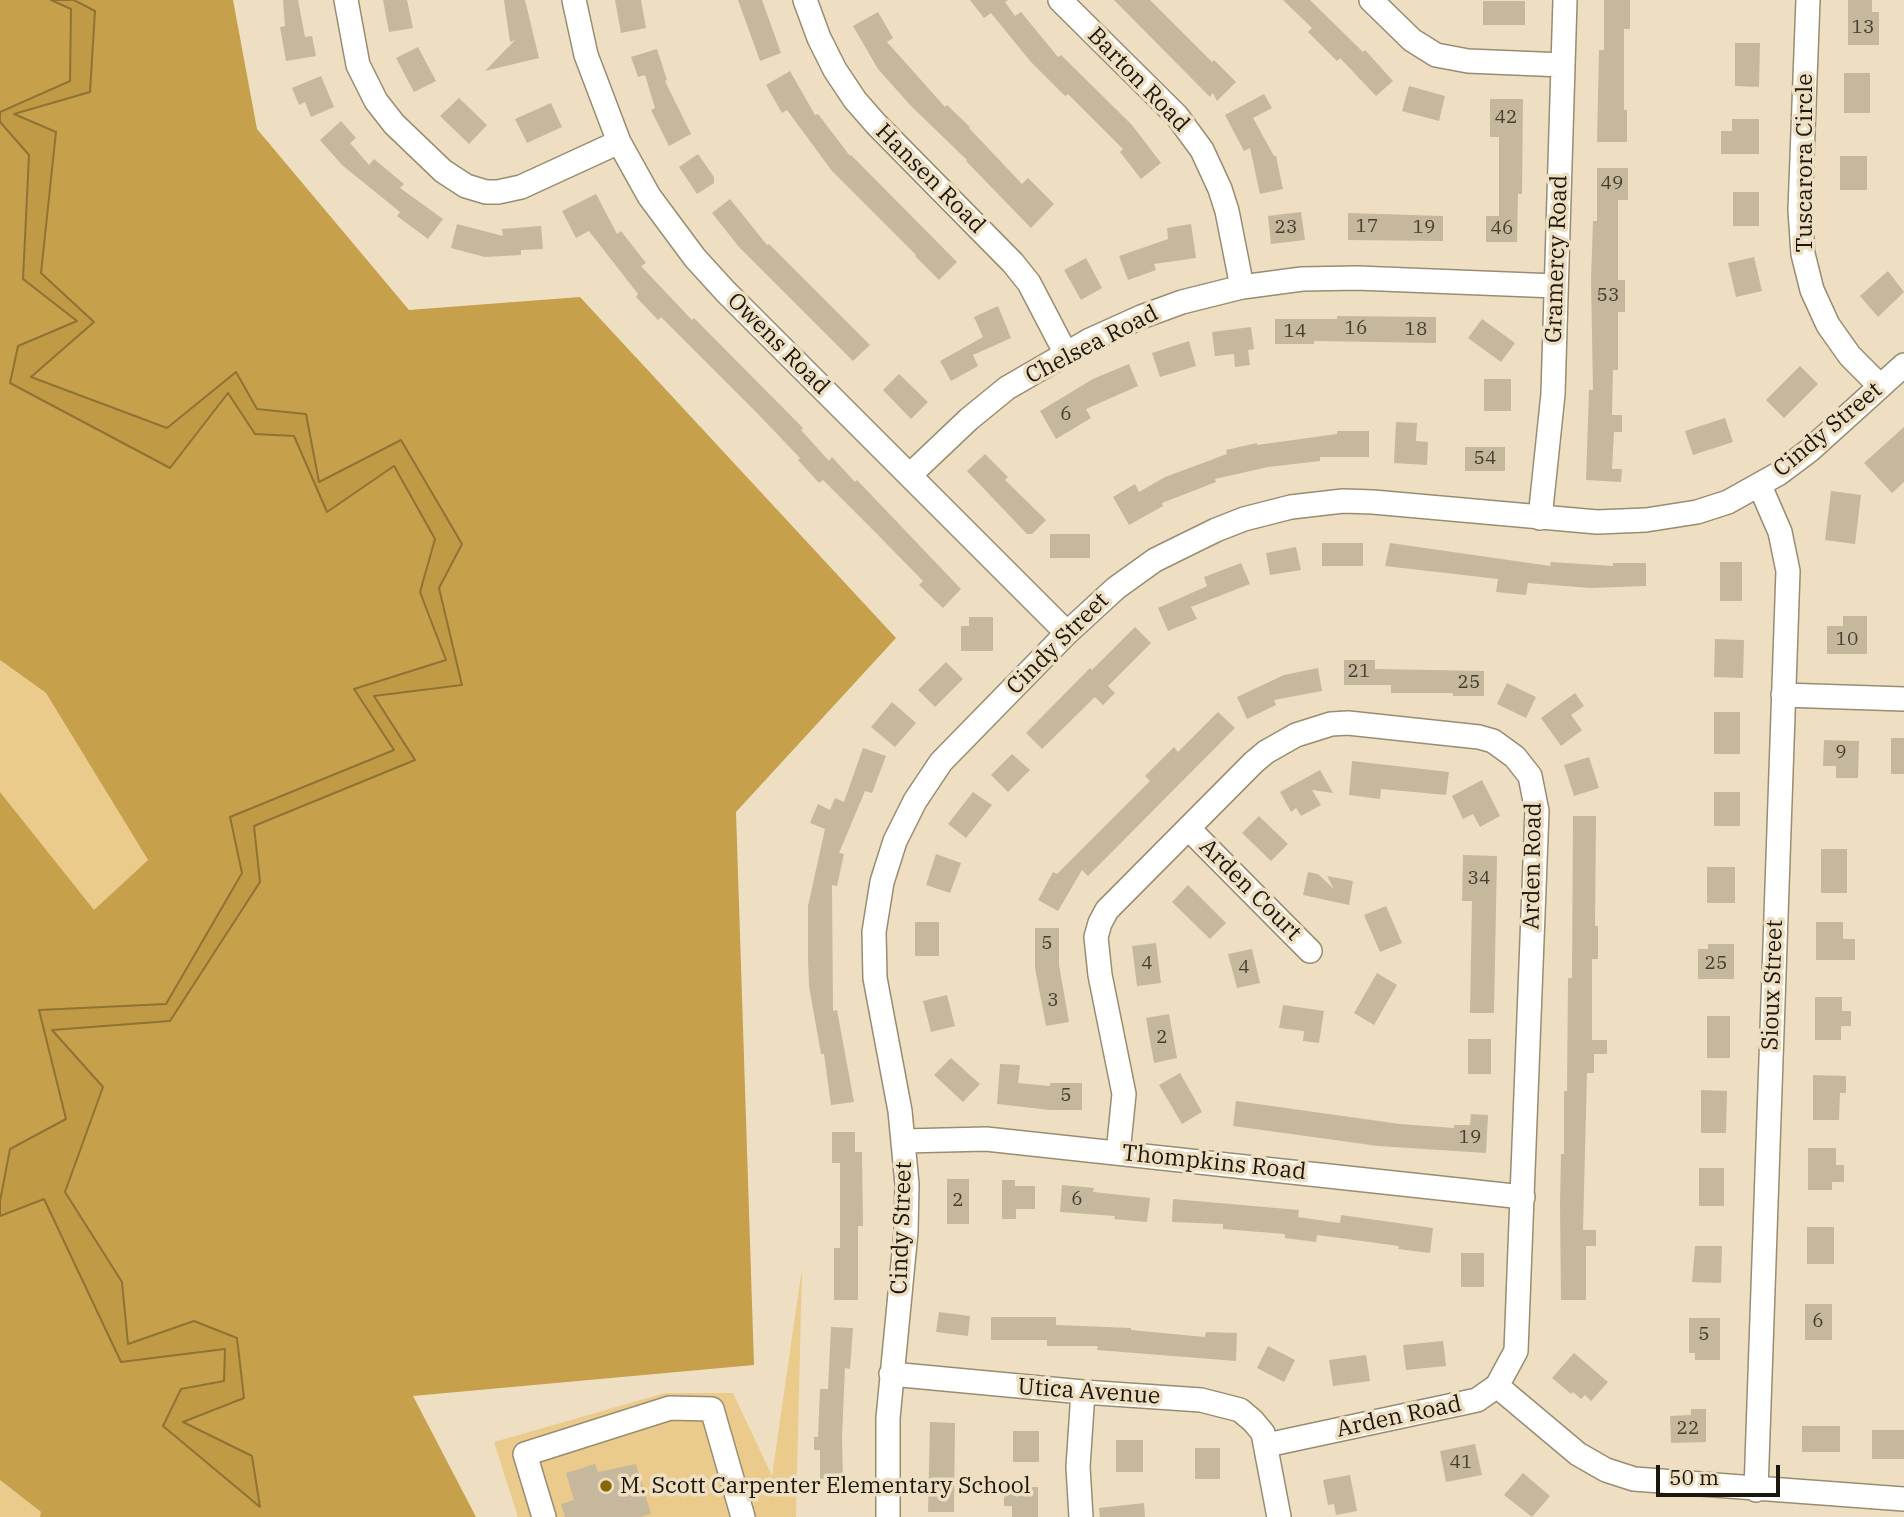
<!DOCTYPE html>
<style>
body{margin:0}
#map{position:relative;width:1904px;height:1517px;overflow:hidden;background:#eedfc2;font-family:"IBM Plex Serif",serif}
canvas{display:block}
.scale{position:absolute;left:1656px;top:1465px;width:124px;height:32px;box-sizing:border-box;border:4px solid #1c170d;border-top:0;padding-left:9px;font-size:21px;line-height:24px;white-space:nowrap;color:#1c170d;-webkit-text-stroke:5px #eedfc2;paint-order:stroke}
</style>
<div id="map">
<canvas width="1904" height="1517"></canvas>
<div class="scale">50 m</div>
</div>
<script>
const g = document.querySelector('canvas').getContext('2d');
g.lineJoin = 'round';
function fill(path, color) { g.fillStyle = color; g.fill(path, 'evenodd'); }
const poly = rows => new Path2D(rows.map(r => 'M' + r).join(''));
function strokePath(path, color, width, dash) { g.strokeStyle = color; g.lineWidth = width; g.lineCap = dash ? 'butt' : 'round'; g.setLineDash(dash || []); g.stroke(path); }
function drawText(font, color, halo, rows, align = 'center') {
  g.font = font + ' "IBM Plex Serif",serif'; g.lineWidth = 7; g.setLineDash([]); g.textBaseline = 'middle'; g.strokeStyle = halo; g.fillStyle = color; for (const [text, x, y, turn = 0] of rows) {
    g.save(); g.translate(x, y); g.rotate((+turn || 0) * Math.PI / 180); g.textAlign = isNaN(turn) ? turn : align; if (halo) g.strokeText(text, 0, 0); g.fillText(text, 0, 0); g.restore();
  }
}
const green = poly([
 [0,660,46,693,148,860,94,911,0,792],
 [802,1268,796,1517,518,1517,494,1442,665,1393,733,1393,772,1476],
 [0,1480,42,1513,40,1517,0,1517]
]);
const forest = poly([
 [0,0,51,0,71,9,70,81,0,112],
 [74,0,233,0,257,129,409,310,580,297,896,638,736,812,754,1365,413,1396,476,1517,40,1517,41,1512,0,1480,0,1216,44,1198,121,1361,225,1348,224,1381,181,1389,163,1425,260,1506,182,1421,244,1398,237,1338,194,1321,128,1345,122,1282,65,1192,103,1087,52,1030,170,1021,260,882,254,826,414,760,374,695,462,685,439,588,462,544,401,440,318,482,305,414,257,409,236,373,167,428,30,377,94,322,41,273,56,132,13,114,90,92,95,12],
 [0,122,29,154,23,279,78,321,18,346,10,383,170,468,228,393,255,434,294,436,327,512,395,466,435,539,420,592,446,660,355,689,394,750,231,817,242,872,166,1004,40,1010,66,1119,10,1149,0,1201,0,792,94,910,148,860,46,693,0,660]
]);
const water = poly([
 [51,0,74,0,95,11,90,92,14,114,56,132,41,273,94,322,31,377,167,428,236,372,257,409,306,414,319,482,401,440,462,544,439,588,462,685,374,696,415,760,254,826,260,882,170,1021,52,1030,103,1087,65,1192,122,1282,128,1344,194,1321,237,1338,244,1398,183,1422,252,1456,260,1507,163,1426,181,1389,224,1381,225,1349,121,1362,44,1199,0,1216,0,1201,10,1149,66,1119,39,1010,166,1004,242,873,230,817,394,750,354,689,446,660,420,592,435,539,394,466,327,512,294,436,255,434,228,393,170,468,10,383,18,346,77,321,23,279,29,155,0,122,0,112,70,81,71,9,51,0]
]);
const building = poly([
 [283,0,298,0,305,37,312,36,316,56,286,61,280,27,285,26],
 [383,0,407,0,413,28,389,32],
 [504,0,525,0,539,58,485,71,515,40,510,42],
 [615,0,641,0,646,28,621,33],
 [738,0,762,0,781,53,760,61],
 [970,0,1008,0,1005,2,1015,16,1021,12,1058,57,1061,55,1132,125,1161,163,1141,179,1120,152,1123,149,1068,94,1065,96,1031,62,991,13,984,18],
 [1114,0,1150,0,1212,62,1214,60,1236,82,1217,101,1213,93,1210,97],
 [1283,0,1310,0,1363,52,1365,50,1393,81,1376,96,1340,58,1337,61,1308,32,1312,28],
 [1604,0,1630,0,1630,29,1624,29,1624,110,1627,110,1627,142,1597,142,1599,50,1604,50],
 [1848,0,1872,0,1872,12,1879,12,1879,45,1848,45],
 [1483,1,1525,1,1525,25,1483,25],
 [878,12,893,38,887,42,945,107,947,105,970,127,969,128,1022,184,1028,178,1054,204,1031,228,966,161,967,160,912,107,878,69,853,26],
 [1735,43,1760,43,1759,87,1735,86],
 [418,47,436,81,414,92,396,58],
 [657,49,667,80,665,81,691,134,669,146,651,110,655,108,645,75,638,77,631,57],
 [790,71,815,115,818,114,850,156,851,155,957,262,939,280,915,256,916,255,832,171,787,110,782,113,766,85],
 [1844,73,1870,73,1870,113,1844,113],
 [321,76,334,107,311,117,305,102,299,105,292,88],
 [1409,86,1445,96,1439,121,1402,111],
 [1264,94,1272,108,1253,118,1274,156,1276,156,1283,189,1260,194,1250,148,1244,151,1225,115],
 [459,98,487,125,469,144,440,116],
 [1490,99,1523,99,1522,194,1518,194,1517,242,1486,242,1486,216,1499,216,1499,137,1490,137],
 [551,103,562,127,527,143,515,119],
 [1732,119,1759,119,1759,154,1721,154,1721,131,1732,131],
 [341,121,356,138,350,143,369,165,374,159,404,184,400,188,443,219,428,239,397,216,400,212,342,165,320,140],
 [698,154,714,177,714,183,697,194,679,167],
 [1840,156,1867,156,1867,190,1840,190],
 [1597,168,1628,168,1628,200,1618,200,1618,280,1625,280,1625,312,1618,312,1618,370,1613,370,1612,415,1622,415,1622,432,1614,432,1612,469,1622,469,1621,482,1586,480,1589,390,1593,390,1591,280,1593,221,1597,221],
 [1733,192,1759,192,1759,226,1733,226],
 [596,194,617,234,621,231,646,263,641,266,692,320,694,318,803,428,801,430,829,461,832,457,855,482,857,480,961,589,943,608,919,585,923,581,878,535,823,480,819,483,798,460,800,458,758,414,661,317,658,320,636,297,638,294,589,231,576,238,562,211],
 [730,199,767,245,769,244,870,345,853,361,739,247,712,213],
 [1301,212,1305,240,1271,244,1268,216],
 [1348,213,1443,216,1443,241,1348,240],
 [457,224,503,236,502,229,541,226,543,249,521,250,521,255,485,257,451,248],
 [1191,224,1196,258,1154,264,1156,270,1128,280,1119,256,1168,239,1167,228],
 [1754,257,1762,291,1736,297,1728,263],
 [1086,258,1102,288,1081,300,1064,270],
 [1888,271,1904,292,1878,317,1860,296],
 [998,306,1011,338,973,355,978,366,951,381,940,361,983,337,974,317],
 [1337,316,1436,317,1436,343,1314,341,1314,344,1275,344,1275,319,1337,319],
 [1482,319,1515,343,1501,362,1468,338],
 [1251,327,1254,349,1248,350,1250,365,1235,367,1234,354,1215,356,1212,332],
 [1189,341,1196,366,1160,377,1152,353],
 [1129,364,1138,386,1086,409,1091,418,1056,439,1040,411,1093,379],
 [1800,366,1818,384,1784,418,1766,400],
 [899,374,928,402,911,419,883,390],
 [1484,379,1511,379,1511,411,1484,411],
 [1725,418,1733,442,1693,455,1685,431],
 [1396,422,1417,423,1416,441,1428,442,1427,465,1394,463],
 [1904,427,1904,482,1892,493,1864,463],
 [1337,431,1369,431,1369,457,1320,457,1320,461,1268,467,1215,479,1216,482,1162,503,1163,506,1129,525,1113,497,1135,484,1139,492,1165,477,1227,454,1226,450,1257,443,1257,445,1337,434],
 [1465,447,1505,447,1505,471,1465,471],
 [985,454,1008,477,1005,480,1046,520,1032,534,1027,534,967,471],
 [1831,491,1861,495,1855,544,1825,540],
 [1050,534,1090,534,1090,558,1050,558],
 [1322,543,1363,543,1363,566,1322,566],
 [1390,543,1550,566,1551,562,1613,566,1613,563,1646,563,1646,586,1590,588,1528,583,1526,595,1496,592,1498,579,1385,566],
 [1296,547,1301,570,1270,575,1266,553],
 [1720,562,1742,562,1742,601,1720,601],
 [1241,563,1250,584,1191,607,1197,619,1168,631,1158,608,1207,586,1204,577],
 [1843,616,1867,616,1867,654,1827,654,1827,626,1843,626],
 [969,617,993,617,993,651,961,651,961,626,969,626],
 [1135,627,1151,643,1108,686,1115,693,1103,705,1095,697,1042,749,1026,733,1090,668,1092,670],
 [1715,639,1744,640,1743,678,1714,677],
 [1344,660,1375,660,1375,669,1484,671,1484,696,1453,696,1453,693,1391,693,1391,685,1344,685],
 [946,662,963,679,935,707,918,690],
 [1318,668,1322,691,1274,700,1276,705,1247,719,1237,697,1284,675],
 [1507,683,1536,697,1526,718,1497,704],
 [1575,693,1584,706,1571,715,1582,730,1561,746,1541,718],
 [892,702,916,723,895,747,871,727],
 [1218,712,1235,728,1088,876,1082,870,1058,911,1038,900,1053,872,1057,874,1150,781,1145,776,1174,747,1178,752],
 [1714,712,1740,712,1740,754,1714,754],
 [1891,738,1904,738,1904,774,1891,774],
 [1824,740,1859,741,1858,778,1836,778,1836,766,1823,766],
 [863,748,886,756,872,793,865,791,839,853,844,854,837,886,832,885,833,1011,837,1010,854,1102,831,1105,824,1054,821,1054,809,986,808,959,808,906,825,829,810,823,818,804,830,810,835,798,844,802],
 [1012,754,1030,770,1008,792,991,775],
 [1589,757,1599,788,1574,796,1564,765],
 [1352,761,1449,772,1446,795,1381,789,1380,799,1349,795],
 [1320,770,1333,793,1312,790,1321,805,1301,816,1296,808,1291,812,1280,792],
 [1482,780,1500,816,1480,827,1473,814,1463,819,1452,796],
 [973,792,992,805,966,838,948,824],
 [1714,792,1740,792,1740,826,1714,826],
 [1259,816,1288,844,1271,861,1242,833],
 [1573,816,1596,816,1595,926,1598,926,1598,959,1592,959,1592,1040,1607,1040,1607,1054,1594,1054,1594,1073,1587,1073,1583,1230,1596,1230,1596,1246,1586,1246,1586,1300,1561,1300,1560,1205,1561,1154,1564,1154,1564,1091,1567,1091,1568,978,1572,978],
 [1821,849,1847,849,1847,893,1821,893],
 [936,854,961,863,950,893,926,885],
 [1463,855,1497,856,1494,1013,1470,1013,1472,901,1462,901],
 [1707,867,1735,867,1735,903,1707,903],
 [1308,872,1318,874,1334,889,1327,876,1353,881,1349,905,1303,895],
 [1188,885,1226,923,1210,939,1172,902],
 [1386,906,1402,943,1380,952,1364,915],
 [915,922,939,922,939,956,915,956],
 [1816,922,1843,922,1843,939,1855,939,1855,960,1816,960],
 [1035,928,1059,928,1059,965,1069,1022,1046,1026,1035,968],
 [1156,943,1161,983,1137,986,1132,946],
 [1708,944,1734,944,1734,979,1698,979,1698,949,1708,949],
 [1252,949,1260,983,1237,988,1228,954],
 [1377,973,1397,985,1374,1025,1354,1013],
 [947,995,955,1026,931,1032,923,1001],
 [1815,997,1842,997,1842,1011,1851,1011,1851,1026,1841,1026,1841,1040,1815,1040],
 [1283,1005,1324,1011,1319,1043,1303,1041,1304,1031,1279,1028],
 [1169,1014,1177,1058,1154,1063,1146,1018],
 [1707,1016,1730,1016,1730,1058,1707,1058],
 [1468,1039,1491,1039,1491,1074,1468,1074],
 [951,1058,980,1084,963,1102,934,1075],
 [1000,1064,1020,1065,1018,1083,1050,1086,1050,1083,1082,1083,1082,1110,1050,1110,997,1104],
 [1180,1073,1202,1112,1182,1124,1159,1085],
 [1813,1075,1846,1076,1846,1093,1840,1093,1839,1120,1813,1120],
 [1701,1090,1727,1091,1726,1133,1701,1133],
 [1236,1101,1400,1124,1454,1128,1454,1125,1470,1125,1471,1114,1488,1115,1486,1153,1378,1146,1233,1126],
 [832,1132,855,1132,855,1152,862,1152,863,1226,858,1226,858,1300,834,1300,834,1248,840,1248,840,1163,832,1163],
 [1808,1148,1836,1148,1836,1165,1844,1165,1844,1182,1832,1182,1832,1190,1808,1190],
 [1699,1168,1724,1168,1724,1206,1699,1206],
 [947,1179,969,1179,969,1224,947,1224],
 [1002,1180,1015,1180,1015,1186,1035,1186,1035,1209,1016,1209,1016,1219,1002,1219],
 [1062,1185,1094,1188,1093,1192,1150,1198,1147,1222,1114,1219,1115,1216,1060,1212],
 [1173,1199,1299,1210,1298,1217,1340,1223,1341,1215,1433,1228,1430,1253,1398,1249,1399,1246,1317,1235,1316,1242,1285,1238,1285,1234,1223,1229,1223,1224,1172,1222],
 [1807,1227,1834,1227,1834,1264,1807,1264],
 [1695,1246,1722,1246,1721,1283,1692,1282],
 [1461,1253,1484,1253,1484,1287,1461,1287],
 [1805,1304,1832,1304,1832,1340,1805,1340],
 [939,1312,970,1316,968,1336,936,1332],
 [991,1317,1056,1317,1056,1325,1131,1328,1131,1330,1205,1337,1206,1332,1237,1333,1236,1361,1097,1350,1098,1346,1047,1346,1047,1340,991,1340],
 [1689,1318,1720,1318,1720,1360,1695,1360,1695,1353,1689,1353],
 [831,1327,853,1328,850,1369,845,1368,842,1437,843,1479,820,1479,820,1450,814,1450,814,1437,818,1437,820,1389,828,1389],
 [1443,1341,1446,1366,1406,1370,1403,1345],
 [1268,1346,1295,1360,1284,1382,1257,1368],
 [1574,1353,1608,1382,1591,1401,1585,1395,1581,1399,1573,1392,1571,1394,1552,1378],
 [1366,1355,1370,1381,1333,1386,1329,1360],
 [1691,1409,1706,1409,1706,1442,1671,1443,1670,1416,1691,1415],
 [930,1422,955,1423,954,1512,928,1512],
 [1802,1426,1840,1426,1840,1452,1802,1452],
 [1872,1430,1904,1430,1904,1459,1872,1459],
 [1013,1431,1039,1431,1039,1462,1013,1462],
 [1116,1440,1143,1440,1143,1472,1116,1472],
 [1475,1444,1482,1475,1446,1482,1440,1451],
 [1195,1448,1220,1448,1220,1479,1195,1479],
 [595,1464,598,1472,636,1464,651,1514,641,1517,565,1517,561,1504,574,1500,566,1473],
 [1523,1473,1550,1496,1532,1517,1504,1495],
 [1350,1475,1357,1511,1336,1515,1334,1504,1328,1505,1323,1480],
 [1004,1487,1038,1487,1038,1517,1012,1517,1012,1506,1004,1506],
 [1144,1503,1145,1517,1100,1517,1099,1508]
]);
const minor = poly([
 [346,0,358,65,376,101,394,124,443,171,466,186,486,192,498,192,521,187,619,142],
 [574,0,586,55,619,142,649,196,695,258,726,292,1067,633],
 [805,0,819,38,835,70,855,100,876,124,1013,263,1029,283,1065,352],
 [1060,0,1177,116,1202,150,1220,189,1227,211,1242,287],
 [1371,0,1412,40,1436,55,1468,61,1563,65],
 [1808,0,1800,210,1803,254,1812,290,1828,325,1850,356,1880,386],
 [911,474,969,419,1007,388,1090,340,1141,317,1182,302,1242,287,1302,279,1357,278,1556,286],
 [1540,518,1553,394,1565,0],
 [1783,695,1904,699],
 [1189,829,1310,951],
 [904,1141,986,1139,1523,1197],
 [1118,1153,1124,1094,1100,975,1096,937,1100,923,1107,910,1254,762,1266,752,1296,735,1331,724,1348,723,1479,737,1493,741,1515,757,1530,776,1537,811,1516,1351,1497,1386,1477,1400,1267,1445],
 [891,1374,1083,1392,1201,1400,1240,1410,1253,1421,1263,1433,1279,1517],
 [1497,1386,1578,1454,1606,1470,1634,1479,1904,1499],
 [1756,1490,1788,571,1780,532,1760,486],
 [544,1517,525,1454,670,1408,712,1409,743,1517],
 [888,1517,888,1418,906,1232,907,1184,900,1111,875,978,874,932,882,882,895,841,915,801,941,762,1067,633,1116,588,1155,560,1216,530,1244,519,1291,507,1343,501,1373,502,1597,522,1646,520,1697,512,1728,502,1778,474,1810,450,1904,365],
 [1081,1517,1078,1467,1083,1392]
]);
const markers = [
 [606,1486,7,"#896704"]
];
const numberNames = [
 ["13",1863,28],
 ["42",1506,118],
 ["49",1612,184],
 ["17",1367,227],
 ["23",1286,228],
 ["19",1424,228],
 ["46",1502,229],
 ["53",1608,296],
 ["16",1356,329],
 ["18",1416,330],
 ["14",1295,332],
 ["6",1066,415],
 ["54",1485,459],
 ["10",1847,640],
 ["21",1359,672],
 ["25",1469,683],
 ["9",1841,753],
 ["34",1479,879],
 ["5",1047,944],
 ["4",1147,964],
 ["25",1716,964],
 ["4",1244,968],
 ["3",1053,1001],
 ["2",1162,1038],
 ["5",1066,1096],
 ["19",1470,1138],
 ["6",1077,1200],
 ["2",958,1201],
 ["6",1818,1322],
 ["5",1704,1335],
 ["22",1688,1429],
 ["41",1461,1463]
];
const streetNames = [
 ["Barton Road",1138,80,46],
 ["Tuscarora Circle",1805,163,-90],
 ["Hansen Road",930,179,45],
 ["Gramercy Road",1557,259,-88],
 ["Owens Road",778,344,45],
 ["Chelsea Road",1092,345,-27],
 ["Cindy Street",1828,430,-40],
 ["Cindy Street",1058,644,-45],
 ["Arden Road",1533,866,-89],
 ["Arden Court",1250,890,45],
 ["Sioux Street",1773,985,-88],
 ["Thompkins Road",1214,1163,6],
 ["Cindy Street",902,1228,-88],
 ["Utica Avenue",1089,1392,4],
 ["Arden Road",1399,1417,-12]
];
const poiNames = [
 ["M. Scott Carpenter Elementary School",620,1486]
];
fill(green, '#ebcb8b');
fill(forest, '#c6a04b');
fill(water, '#c09a44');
strokePath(water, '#8f7334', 2);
fill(building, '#c6b89c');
strokePath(minor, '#998c71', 26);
strokePath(minor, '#fff', 23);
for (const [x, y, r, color] of markers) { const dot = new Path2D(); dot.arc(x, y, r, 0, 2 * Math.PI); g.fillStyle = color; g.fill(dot); strokePath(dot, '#eedfc2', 2.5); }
drawText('19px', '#463f31', null, numberNames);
drawText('23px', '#1c170d', '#eedfc2', streetNames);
drawText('23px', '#1c170d', '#eedfc2', poiNames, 'left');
</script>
